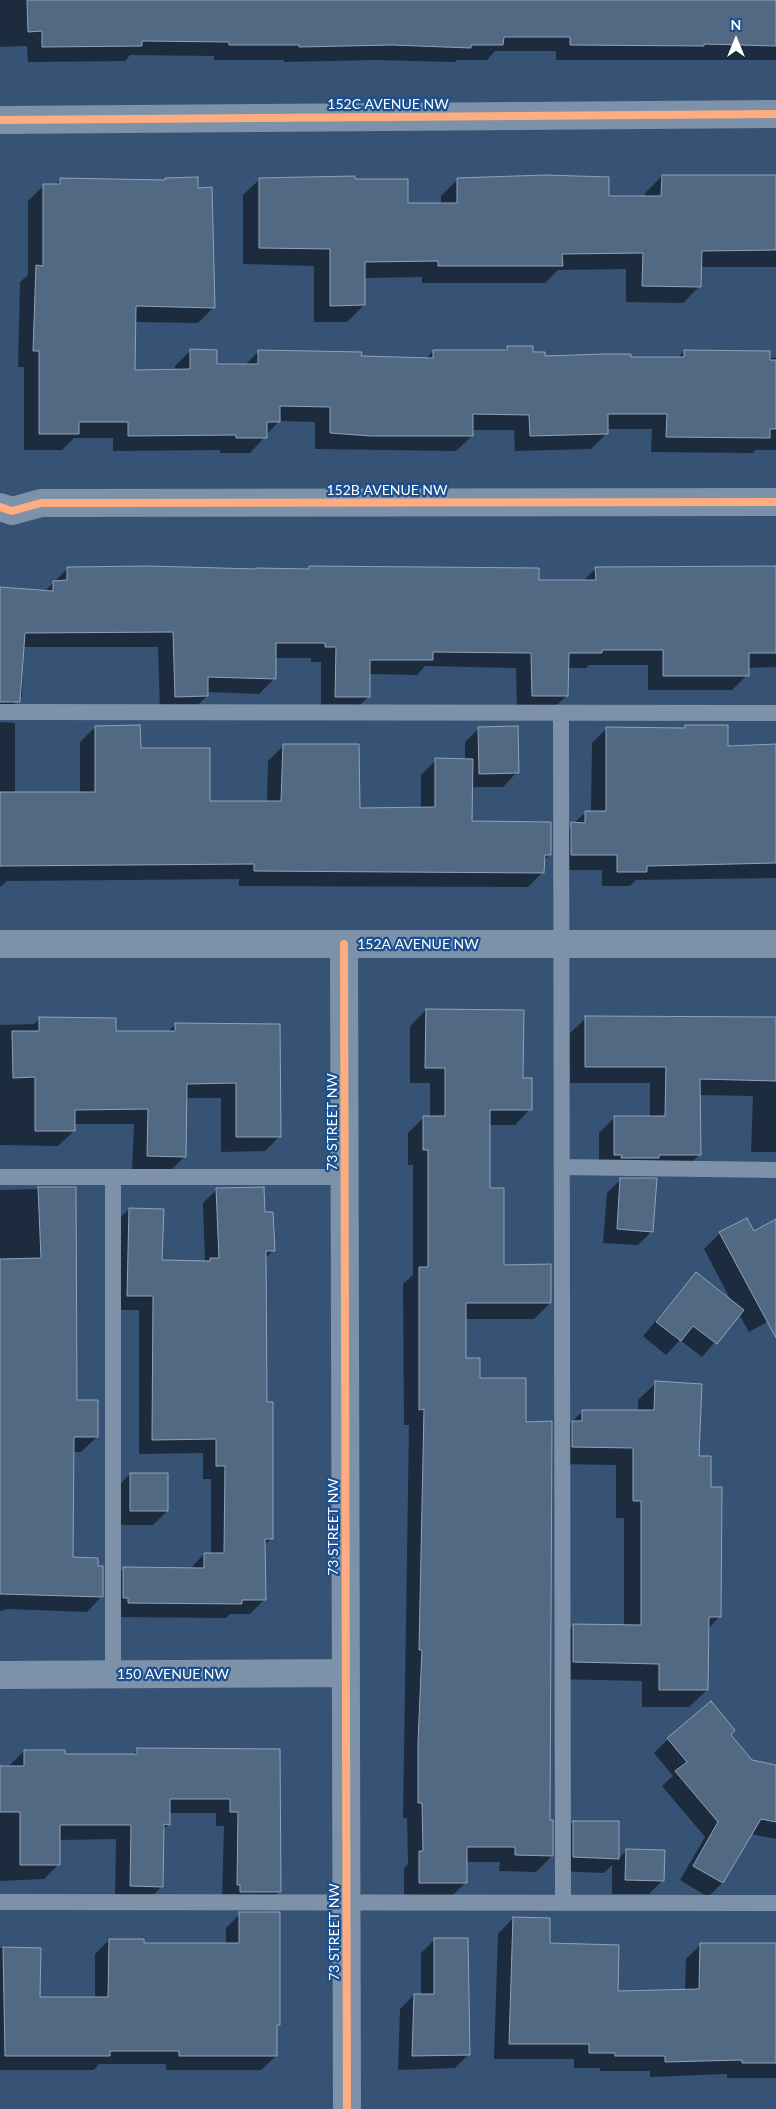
<!DOCTYPE html>
<style>
body{margin:0}
#map{position:relative;width:776px;height:2109px;overflow:hidden;background:#365274;font-family:Lato,sans-serif}
canvas{display:block}
.north{position:absolute;left:711px;top:15px;width:50px;height:50px;-webkit-text-stroke:4px #1b4f8f;paint-order:stroke;rotate:0deg;font-size:14px;font-weight:700;line-height:20px;text-align:center;color:#fff}
.north::after{content:'';display:block;margin:auto;width:18px;height:22px;background:#fff;clip-path:polygon(50% 0,100% 100%,50% 72%,0 100%)}
</style>
<div id="map">
<canvas width="776" height="2109"></canvas>
<div class="north">N</div>
</div>
<script>
const g = document.querySelector('canvas').getContext('2d');
g.lineJoin = 'round';
function fill(path, color) { g.fillStyle = color; g.fill(path, 'evenodd'); }
const poly = rows => new Path2D(rows.map(r => 'M' + r).join(''));
function strokePath(path, color, width, dash) { g.strokeStyle = color; g.lineWidth = width; g.lineCap = dash ? 'butt' : 'round'; g.setLineDash(dash || []); g.stroke(path); }
function drawText(font, color, halo, rows, align = 'center') {
  g.font = font + ' Lato,sans-serif'; g.lineWidth = 4.5; g.setLineDash([]); g.textBaseline = 'middle'; g.strokeStyle = halo; g.fillStyle = color; for (const [text, x, y, turn = 0] of rows) {
    g.save(); g.translate(x, y); g.rotate((+turn || 0) * Math.PI / 180); g.textAlign = isNaN(turn) ? turn : align; if (halo) g.strokeText(text, 0, 0); g.fillText(text, 0, 0); g.restore();
  }
}
const shadow = poly([
 [0,0,776,0,776,60,556,60,556,51,495,51,487,60,457,60,455,62,376,60,284,62,284,60,214,60,214,56,130,55,125,61,28,62,27,46,0,47],
 [662,176,776,176,776,267,700,267,699,287,683,303,626,302,626,269,558,270,545,283,422,283,422,277,364,278,364,305,347,322,314,322,314,266,243,264,243,195,260,179,354,181,407,204,441,204,441,196,458,179,608,198,645,198,645,193],
 [61,179,163,181,165,179,197,189,214,307,198,323,135,322,134,371,175,370,175,366,191,350,216,366,245,365,258,352,426,359,433,351,503,351,507,347,544,357,677,359,684,351,776,358,776,450,755,450,753,453,651,452,652,429,607,429,607,433,591,449,515,451,514,430,472,430,472,436,456,451,315,449,315,422,279,421,250,453,220,453,220,450,113,451,113,438,74,438,62,450,24,450,24,367,18,367,20,282,28,275,28,201,43,186,54,186],
 [310,567,538,581,583,581,596,568,776,567,776,667,747,668,747,675,732,690,648,690,648,665,589,665,586,668,567,668,567,695,552,710,517,710,516,668,425,666,417,675,369,674,369,696,354,711,321,711,321,662,311,662,311,658,275,658,274,679,259,694,207,692,207,696,192,711,160,712,158,647,24,647,22,697,0,717,0,589,44,592,68,568,307,570],
 [0,722,15,723,15,794,80,794,80,742,95,727,139,749,209,802,267,802,268,761,283,746,359,810,421,809,421,775,436,760,465,760,465,742,479,728,517,772,503,787,471,787,470,822,550,855,543,861,543,872,528,887,239,886,239,879,7,881,0,887],
 [686,726,726,747,776,746,776,878,636,880,630,886,602,886,602,870,557,870,557,839,586,812,591,812,592,743,607,728,683,729],
 [426,1010,522,1080,530,1109,515,1125,489,1125,489,1189,502,1266,550,1303,534,1319,465,1319,464,1359,479,1379,525,1423,552,1856,536,1872,499,1871,500,1862,466,1862,466,1882,450,1898,404,1899,404,1868,408,1864,407,1818,403,1818,409,1425,404,1425,403,1284,413,1275,413,1165,408,1165,408,1133,424,1117,430,1117,430,1083,410,1083,410,1026],
 [586,1018,776,1018,776,1152,751,1152,753,1096,699,1095,700,1154,684,1170,599,1170,599,1133,615,1117,650,1117,650,1083,570,1083,570,1033],
 [40,1019,114,1032,168,1032,176,1024,279,1025,280,1136,265,1151,221,1152,221,1098,186,1098,184,1157,169,1172,132,1171,134,1124,74,1124,74,1131,58,1146,0,1145,0,1025,34,1024],
 [621,1179,652,1231,638,1245,603,1243,607,1193],
 [75,1188,76,1401,97,1437,81,1452,73,1452,72,1559,102,1596,87,1612,8,1609,0,1611,0,1190],
 [217,1189,264,1213,273,1250,265,1259,265,1404,272,1538,264,1546,264,1600,250,1614,230,1614,226,1618,115,1617,109,1582,124,1568,190,1569,204,1554,211,1554,211,1479,203,1479,203,1453,139,1454,139,1310,114,1310,115,1223,129,1209,161,1261,205,1262,203,1203],
 [776,1220,776,1317,749,1332,739,1314,702,1357,680,1340,666,1355,643,1336,696,1273,733,1304,704,1249,720,1233,754,1232],
 [656,1383,698,1457,710,1488,720,1616,708,1629,707,1690,689,1707,642,1707,642,1681,556,1679,556,1643,573,1625,624,1626,624,1518,616,1518,616,1465,555,1464,565,1428,583,1411,638,1412,638,1400],
 [130,1474,167,1511,153,1525,117,1525,116,1488],
 [729,1735,751,1761,776,1771,776,1839,751,1834,722,1883,708,1897,680,1880,705,1837,662,1786,673,1776,654,1753,668,1739],
 [138,1749,279,1750,279,1892,264,1907,222,1900,224,1826,216,1826,216,1813,169,1813,169,1824,163,1830,162,1886,147,1902,115,1901,116,1839,59,1840,59,1864,44,1879,0,1881,0,1767,8,1767,24,1751,63,1756,131,1756],
 [573,1822,618,1859,626,1851,663,1880,649,1894,612,1894,612,1865,604,1873,559,1871,559,1836],
 [240,1914,279,2025,276,2028,276,2056,261,2070,166,2070,166,2064,99,2064,94,2070,0,2070,0,1948,40,1949,39,1998,95,1998,95,1954,109,1940,142,1944,226,1944,226,1928],
 [513,1918,616,1992,685,1991,686,1959,701,1944,776,1948,776,2078,727,2078,727,2074,650,2077,650,2071,600,2071,600,2068,574,2068,574,2059,494,2059,498,1934],
 [435,1939,469,2054,455,2068,398,2070,400,2009,414,1995,421,1995,421,1953]
]);
const building = poly([
 [27,0,776,0,776,46,704,44,704,46,570,45,570,37,504,37,503,45,471,45,471,48,392,45,299,47,299,45,229,45,229,42,142,41,142,46,42,47,42,31,28,32,27,0],
 [545,175,609,177,609,196,661,196,662,175,776,175,776,250,702,251,701,287,642,286,643,253,562,254,563,266,438,266,438,261,365,262,365,305,330,306,330,249,259,248,259,178,355,176,355,179,408,179,408,203,457,203,457,178,545,175],
 [198,177,198,188,212,187,215,308,136,306,135,370,190,369,190,349,217,350,217,364,258,364,258,350,362,352,361,356,433,358,433,350,507,350,507,346,533,346,533,352,545,352,545,356,605,354,631,354,631,357,684,357,684,350,770,351,770,360,776,360,776,429,770,429,770,438,666,437,667,414,608,414,608,434,530,436,529,415,473,414,473,436,371,436,330,433,330,407,280,406,280,422,267,422,267,438,236,438,236,435,128,436,128,422,79,422,79,434,39,434,39,351,33,351,36,265,43,266,43,184,60,184,60,178,165,180,165,178,198,177],
 [148,566,256,569,256,568,309,569,309,566,539,568,539,580,596,580,595,567,776,566,776,653,749,653,749,676,663,676,663,650,602,650,602,653,569,653,568,696,532,696,531,653,433,652,433,660,370,660,370,697,335,697,336,647,325,647,325,643,276,643,276,679,208,677,208,696,175,697,173,632,25,633,20,702,0,702,0,587,53,591,53,581,67,580,67,567,148,566],
 [140,725,141,748,210,748,210,801,281,801,283,744,359,744,360,808,435,807,435,758,473,759,472,821,551,822,551,855,545,855,544,873,254,871,254,864,0,866,0,792,95,792,95,726,140,725],
 [685,725,728,725,728,746,776,744,776,863,647,866,647,872,617,872,617,855,571,855,571,822,585,823,585,811,606,811,606,727,685,728,685,725],
 [518,726,519,773,479,774,478,727,518,726],
 [426,1009,524,1010,523,1078,532,1078,532,1110,490,1110,490,1188,504,1188,504,1265,551,1264,551,1303,466,1303,466,1358,480,1358,480,1378,526,1378,526,1422,552,1421,550,1820,553,1820,553,1856,515,1855,515,1847,467,1847,467,1883,419,1883,419,1851,423,1851,422,1803,418,1803,418,1742,422,1650,419,1650,424,1409,419,1410,419,1267,428,1267,428,1150,423,1150,423,1116,445,1116,445,1068,425,1068,426,1009],
 [585,1016,776,1017,776,1081,700,1079,701,1155,659,1155,659,1158,621,1158,622,1155,614,1155,614,1116,665,1116,666,1067,585,1067,585,1016],
 [39,1017,116,1018,116,1031,175,1031,175,1023,280,1024,281,1137,236,1137,236,1083,187,1084,186,1157,147,1156,148,1109,75,1110,75,1131,35,1131,35,1077,13,1078,12,1031,39,1031,39,1017],
 [620,1178,657,1178,653,1232,617,1229,620,1178],
 [38,1187,76,1187,77,1400,98,1400,98,1437,74,1437,73,1557,98,1558,98,1566,103,1566,103,1597,0,1594,0,1259,41,1258,38,1187],
 [264,1187,265,1212,273,1212,275,1251,266,1251,267,1402,273,1402,273,1539,265,1539,266,1600,242,1600,242,1604,128,1603,128,1598,123,1598,123,1567,204,1568,204,1553,224,1553,225,1466,216,1466,216,1439,152,1440,153,1296,127,1296,129,1208,164,1209,162,1260,210,1261,210,1258,219,1258,216,1188,264,1187],
 [747,1218,754,1231,776,1219,776,1338,719,1232,747,1218],
 [696,1272,744,1310,717,1344,693,1326,681,1341,656,1322,696,1272],
 [655,1381,702,1384,699,1456,711,1456,711,1487,722,1487,721,1617,709,1617,708,1690,659,1690,659,1664,573,1662,573,1624,641,1625,641,1501,633,1501,633,1448,572,1447,572,1421,582,1421,582,1410,654,1410,655,1381],
 [130,1473,168,1473,168,1511,130,1511,130,1473],
 [711,1701,735,1730,731,1735,752,1760,776,1765,776,1822,761,1819,723,1883,693,1866,718,1822,675,1771,687,1762,667,1738,711,1701],
 [137,1748,280,1749,281,1892,240,1892,240,1885,237,1885,238,1812,230,1812,230,1799,170,1799,170,1825,164,1824,163,1887,130,1886,131,1825,60,1825,60,1865,20,1865,20,1812,0,1812,0,1766,24,1766,24,1750,65,1750,65,1754,137,1754,137,1748],
 [573,1821,619,1821,619,1859,573,1857,573,1821],
 [626,1849,665,1850,664,1881,625,1880,626,1849],
 [239,1912,280,1912,280,2025,277,2025,277,2056,179,2056,179,2051,110,2051,110,2056,5,2056,3,1947,41,1948,40,1997,108,1997,109,1939,144,1939,144,1943,239,1943,239,1912],
 [513,1917,550,1918,550,1943,619,1945,618,1991,699,1989,700,1943,776,1943,776,2063,742,2063,742,2060,665,2062,665,2056,615,2056,615,2053,589,2053,589,2044,509,2044,513,1917],
 [434,1938,468,1938,470,2055,412,2056,414,1994,434,1994,434,1938]
]);
const lane = poly([
 [0,712,776,713],
 [561,713,563,1903],
 [562,1167,776,1170],
 [0,1177,345,1177],
 [113,1177,113,1674],
 [0,1902,776,1903]
]);
const street = poly([
 [0,120,776,114],
 [0,507,12,511,41,503,776,502],
 [0,944,776,944],
 [344,944,347,2109],
 [0,1675,346,1673]
]);
const cycleway = poly([
 [0,120,776,114],
 [0,507,12,511,41,503,776,502],
 [344,944,347,2109]
]);
const streetNames = [
 ["152C AVENUE NW",388,104],
 ["152B AVENUE NW",387,490],
 ["152A AVENUE NW",418,944],
 ["73 STREET NW",332,1122,-90],
 ["73 STREET NW",333,1527,-90],
 ["150 AVENUE NW",173,1674],
 ["73 STREET NW",334,1932,-90]
];
fill(shadow, '#0007');
fill(building, '#526984');
strokePath(building, '#92a2b6', 1);
strokePath(lane, '#7d92a8', 16);
strokePath(street, '#7d92a8', 28);
strokePath(cycleway, '#ffac80', 8);
drawText('14px', '#fff', '#1b4f8f', streetNames);
</script>
